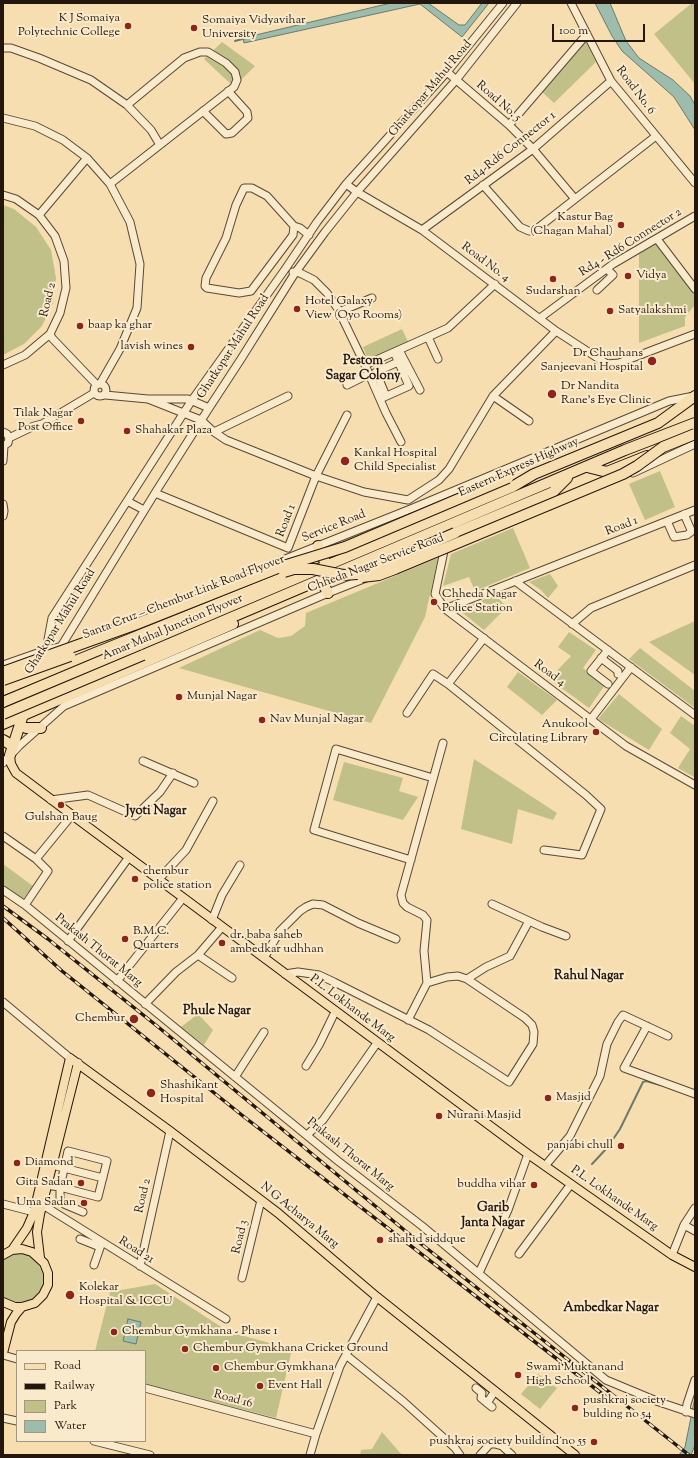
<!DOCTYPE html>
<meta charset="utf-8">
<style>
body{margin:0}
#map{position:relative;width:698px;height:1458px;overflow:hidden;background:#f6deb0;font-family:"Sorts Mill Goudy",serif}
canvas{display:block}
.frame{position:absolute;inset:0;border:4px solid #23160c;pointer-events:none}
.legend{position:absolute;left:16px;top:1350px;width:130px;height:92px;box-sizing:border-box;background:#f9eacc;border:1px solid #a3957f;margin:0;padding:5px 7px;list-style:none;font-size:12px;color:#23160c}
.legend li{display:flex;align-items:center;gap:8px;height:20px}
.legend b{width:20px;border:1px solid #a3957f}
.scale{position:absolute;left:552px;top:24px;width:93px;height:18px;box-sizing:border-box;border:2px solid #23160c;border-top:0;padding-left:5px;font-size:12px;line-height:14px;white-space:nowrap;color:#23160c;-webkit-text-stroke:3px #f9eacc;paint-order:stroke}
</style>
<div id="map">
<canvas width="698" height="1458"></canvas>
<div class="frame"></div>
<ul class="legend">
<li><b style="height:5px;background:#f6deb0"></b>Road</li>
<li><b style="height:5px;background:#23160c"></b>Railway</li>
<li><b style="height:11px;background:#c1c088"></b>Park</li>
<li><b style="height:11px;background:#9dbcab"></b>Water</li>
</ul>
<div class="scale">100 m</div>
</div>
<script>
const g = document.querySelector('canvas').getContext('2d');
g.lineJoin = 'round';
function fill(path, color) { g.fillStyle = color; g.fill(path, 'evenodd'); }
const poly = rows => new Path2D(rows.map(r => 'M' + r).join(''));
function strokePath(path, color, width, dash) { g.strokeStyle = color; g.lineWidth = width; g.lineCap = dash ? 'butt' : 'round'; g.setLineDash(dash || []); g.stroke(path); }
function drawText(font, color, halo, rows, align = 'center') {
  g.font = font + ' "Sorts Mill Goudy",serif'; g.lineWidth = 4; g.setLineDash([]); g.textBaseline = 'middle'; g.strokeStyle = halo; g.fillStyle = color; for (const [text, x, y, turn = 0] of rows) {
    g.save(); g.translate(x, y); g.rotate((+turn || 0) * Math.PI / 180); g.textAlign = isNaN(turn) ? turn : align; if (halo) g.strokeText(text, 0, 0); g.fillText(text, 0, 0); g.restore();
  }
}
const green = poly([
 [692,3,695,3,695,84,654,34],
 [585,40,596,62,554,103,541,91],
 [222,42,255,66,234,87,204,59],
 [3,205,14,209,36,227,51,250,56,278,53,303,42,326,24,344,3,355],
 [656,243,695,294,695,305,685,317,685,326,639,343,639,253],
 [402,329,411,348,371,367,363,347],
 [660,471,675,507,645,520,629,484],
 [513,528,530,568,475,591,469,577,443,586,451,554],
 [438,558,425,617,371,723,179,668,260,630,278,638,291,636,305,626,306,613],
 [550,574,558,586,548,598,541,590,529,582],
 [495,595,507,607,484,630,459,610],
 [695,621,695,675,649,642],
 [569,632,596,650,583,668,605,685,589,708,549,679,571,656,558,647],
 [640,648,695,691,695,708,629,659],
 [518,672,557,700,542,715,507,687],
 [619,694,662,729,649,750,598,719],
 [681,716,695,726,694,777,678,768,690,749,670,733],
 [474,759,557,813,553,820,518,809,512,844,461,829],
 [344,762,403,778,399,791,418,797,403,820,333,800],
 [3,864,33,886,22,900,3,887],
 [198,1014,213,1030,204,1045,181,1027],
 [18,1253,26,1254,34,1257,40,1263,43,1270,45,1278,43,1286,39,1294,33,1299,20,1303,9,1300,3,1297,3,1259,10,1255],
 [155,1284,229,1332,292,1349,276,1418,145,1384,145,1351,95,1351,110,1292],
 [538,1374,557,1388,540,1409,521,1394],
 [382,1432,402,1455,360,1455,361,1450,372,1449]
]);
const water = poly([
 [391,3,428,3,459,25,465,25,482,3,489,3,462,37,420,4,244,43,243,38,391,3],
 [595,3,610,3,626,41,639,58,673,80,690,96,695,105,695,130,674,97,622,51,612,36,595,3],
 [128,1319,141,1322,136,1344,123,1341,128,1319],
 [695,1397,695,1445,691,1455,679,1455,685,1447,695,1397]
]);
const stream = poly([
 [235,41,246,38],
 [592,1164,607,1148,620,1129,643,1082,646,1081,664,1086]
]);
const minor = poly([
 [571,3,611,81,695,183],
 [3,48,11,48,39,58,91,80,127,105,151,130,160,145],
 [447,72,509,125,533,149,575,199,656,136],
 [203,111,226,134,232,133,248,118,247,112,228,91],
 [3,118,35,126,63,140,87,158,110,184,130,222,140,264,137,308,120,349,100,384],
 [509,125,587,34],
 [110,184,234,87,237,80,235,72,226,63,208,52,200,52,184,58,127,105],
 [346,184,357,192,422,230,556,331,607,364,619,363,695,334],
 [483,185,520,227,529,231,534,231,575,199],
 [3,195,16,199,39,215,55,236,64,261,66,288,60,313,50,334,25,355,3,365],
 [39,215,87,158],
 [294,226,267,196,252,188,244,188,236,205,226,238,206,278,205,286,207,288,239,293,251,291,293,235,294,226,300,228,309,235],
 [422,230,533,149,611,81],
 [657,239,695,289],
 [293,272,300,273,314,280,327,293,338,309,365,365,386,413,401,442],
 [597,290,613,275,607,269],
 [339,312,372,298],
 [540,318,613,264,695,216],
 [50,334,52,338,97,385],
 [428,337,438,359],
 [399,350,420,390],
 [365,365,448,328,495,284],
 '94 390a6 6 0 1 1 12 0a6 6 0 1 1-12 0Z',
 [347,385,369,374],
 [105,395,148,399,188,399,209,408],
 [386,396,376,372,398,362],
 [493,396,529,421],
 [148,399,201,420,214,432,226,440,316,476,364,492,408,500,439,480,449,469,493,396,556,331],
 [380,399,409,386,394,352],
 [3,432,7,434,9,438,8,443,3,446],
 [214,432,288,396],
 [9,438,34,426,42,424,94,393],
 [3,461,4,446],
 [633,473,695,444],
 [155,493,288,548,316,476,347,415],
 [127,501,144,510],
 [3,504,4,511,3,516],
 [667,521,674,537,687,535,691,532,691,530,684,514],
 [444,551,435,594,445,609,626,746,695,785],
 [515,581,695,715],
 [445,609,695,510],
 [572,624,591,608,695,565],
 [115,627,413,508,669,401,694,396],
 [608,650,591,671,608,684],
 [57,653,155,493,209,408,241,359,295,273,325,232,357,192,456,80,517,3],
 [601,658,618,671,618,674],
 [41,659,46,650,52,618,192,400,286,268,317,222,346,184,447,72,503,3],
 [3,665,46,650,64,646],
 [448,684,484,638],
 [407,713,433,674,448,684,586,795,601,809,582,855,544,850],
 [591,719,631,667],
 [143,761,194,783],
 [3,763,19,746,64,706,328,593,366,578],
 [51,800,88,795,135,816,160,792,173,773],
 [3,836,36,859,48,871,25,905],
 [36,859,72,815],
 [411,860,314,830,336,749,433,778],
 [158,880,186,850,213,801],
 [3,890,25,905,338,1161,422,1226,606,1380,659,1402,695,1414],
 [492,904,542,927,566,936],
 [212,920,222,895,240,865],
 [68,941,129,857],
 [198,955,232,978],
 [264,958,280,931,300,911,306,907,313,904,323,905,358,923,396,939],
 [285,974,298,972,319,975,334,982,429,1030,509,1082,533,1044,534,1032,532,1025,525,1018,467,979,458,976,447,977,427,983],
 [467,979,486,967,510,956,529,921],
 [117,981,183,898],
 [3,1002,70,1058],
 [145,1004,176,972,198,955,222,927],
 [408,1020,427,983,424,951,427,920,423,915,407,907,403,903,401,895,443,743],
 [647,1026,624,1068,695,1094],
 [306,1066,319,1045,335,1012],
 [235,1077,264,1032],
 [307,1135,323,1120,377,1043],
 [52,1165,103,1178],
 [545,1166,570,1136,600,1076,607,1044,618,1022,623,1015,668,1036],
 [47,1184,52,1186,60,1187,98,1197,107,1161,68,1151,60,1187,60,1199,64,1204,83,1212],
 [38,1202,226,1319],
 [3,1204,34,1212],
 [684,1225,695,1231],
 [80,1239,100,1247],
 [519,1254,571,1184],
 [672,1255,684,1225,695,1208],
 [94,1265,102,1242],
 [140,1266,170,1131],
 [479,1273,508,1210,528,1154],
 [242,1278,261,1200],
 [3,1355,17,1359],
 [346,1355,404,1402,455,1448,460,1455],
 [145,1388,316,1434],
 [476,1388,482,1393,481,1398,492,1407],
 [487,1403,495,1391],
 [686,1412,687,1404,695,1380],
 [3,1418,17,1421],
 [94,1441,150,1455],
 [310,1455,316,1434,340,1366,377,1297],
 [480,1455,490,1444,495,1444,502,1446,512,1455]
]);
const major = poly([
 [10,755,11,764,16,773,72,815,528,1154,672,1255,695,1267],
 [12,1250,27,1228,34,1212,70,1058,170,1131,278,1213,377,1297,575,1455],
 [3,1255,12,1250,22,1249,32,1252,44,1263,48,1273,48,1285,43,1295,35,1303,22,1307,15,1307,3,1302],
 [40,1258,37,1232,40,1214,78,1063],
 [3,1353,11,1322,16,1314,22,1307]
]);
const highway = poly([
 [587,467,607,472,647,456],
 [455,533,553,492,567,478],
 [318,546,325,562],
 [322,582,328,593],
 [139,645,512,487,534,474,658,423,695,396],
 [143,655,625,450,695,423],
 [3,690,292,574],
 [3,724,233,624],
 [26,728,41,728],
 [3,740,13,746],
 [10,755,23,715]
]);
const rail = poly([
 [3,906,48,939,157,1026,420,1243,689,1455],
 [3,918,62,971,243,1116,610,1400]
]);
const highwayBridge = poly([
 [284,572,294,569,313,569,343,575,357,574,372,569,455,533],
 [362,577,379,575,395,569,623,474,637,466,663,447,695,434],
 [3,672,134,625,280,567,345,547,508,478],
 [3,680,70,656],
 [3,702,139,645],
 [3,714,143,655]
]);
const markers = [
 [128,26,4,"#8f2418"],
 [194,28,4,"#8f2418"],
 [621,225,4,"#8f2418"],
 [628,276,4,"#8f2418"],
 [553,279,4,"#8f2418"],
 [297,309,4,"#8f2418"],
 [610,311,4,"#8f2418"],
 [80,326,4,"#8f2418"],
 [191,347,4,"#8f2418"],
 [652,361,5,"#8f2418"],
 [552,394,5,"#8f2418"],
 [81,421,4,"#8f2418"],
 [127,431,4,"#8f2418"],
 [345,461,5,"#8f2418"],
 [434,602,4,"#8f2418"],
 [179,697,4,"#8f2418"],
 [262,720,4,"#8f2418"],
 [596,732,4,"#8f2418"],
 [61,805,4,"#8f2418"],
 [135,879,4,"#8f2418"],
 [125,939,4,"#8f2418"],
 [222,943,4,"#8f2418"],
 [134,1019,5,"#8f2418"],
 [151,1093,5,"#8f2418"],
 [548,1098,4,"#8f2418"],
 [439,1116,4,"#8f2418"],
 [621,1146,4,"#8f2418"],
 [17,1163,4,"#8f2418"],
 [81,1183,4,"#8f2418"],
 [534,1185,4,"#8f2418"],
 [84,1203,4,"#8f2418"],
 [380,1240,4,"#8f2418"],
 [70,1295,5,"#8f2418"],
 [114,1332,4,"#8f2418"],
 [185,1349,4,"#8f2418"],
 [216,1368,4,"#8f2418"],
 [518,1375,4,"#8f2418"],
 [260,1386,4,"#8f2418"],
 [575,1408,4,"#8f2418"],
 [594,1442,4,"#8f2418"]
];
const poiNames = [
 ["K J Somaiya",120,19,"right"],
 ["Polytechnic College",120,33,"right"],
 ["Somaiya Vidyavihar",202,21],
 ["University",202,35],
 ["Kastur Bag",613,218,"right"],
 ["(Chagan Mahal)",613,232,"right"],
 ["Vidya",636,276],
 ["Sudarshan",553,292,"center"],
 ["Hotel Galaxy",305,302],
 ["View (Oyo Rooms)",305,316],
 ["Satyalakshmi",618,311],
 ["baap ka ghar",88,326],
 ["lavish wines",183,347,"right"],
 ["Dr Chauhans",643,354,"right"],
 ["Sanjeevani Hospital",643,368,"right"],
 ["Dr Nandita",561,387],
 ["Rane's Eye Clinic",561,401],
 ["Tilak Nagar",73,414,"right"],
 ["Post Office",73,428,"right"],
 ["Shahakar Plaza",135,431],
 ["Kankal Hospital",354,454],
 ["Child Specialist",354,468],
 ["Chheda Nagar",442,595],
 ["Police Station",442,609],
 ["Munjal Nagar",187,697],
 ["Nav Munjal Nagar",270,720],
 ["Anukool",588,725,"right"],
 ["Circulating Library",588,739,"right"],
 ["Gulshan Baug",61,818,"center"],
 ["chembur",143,872],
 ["police station",143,886],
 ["B.M.C.",133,932],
 ["Quarters",133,946],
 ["dr. baba saheb",230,936],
 ["ambedkar udhhan",230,950],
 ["Chembur",125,1019,"right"],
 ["Shashikant",160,1086],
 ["Hospital",160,1100],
 ["Masjid",556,1098],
 ["Nurani Masjid",447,1116],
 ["panjabi chull",613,1146,"right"],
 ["Diamond",25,1163],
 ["Gita Sadan",73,1183,"right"],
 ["buddha vihar",526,1185,"right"],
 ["Uma Sadan",76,1203,"right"],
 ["shahid siddque",388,1240],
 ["Kolekar",79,1288],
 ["Hospital & ICCU",79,1302],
 ["Chembur Gymkhana - Phase 1",122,1332],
 ["Chembur Gymkhana Cricket Ground",193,1349],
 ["Chembur Gymkhana",224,1368],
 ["Swami Muktanand",526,1368],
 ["High School",526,1382],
 ["Event Hall",268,1386],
 ["pushkraj society",583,1401],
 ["bulding no 54",583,1415],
 ["pushkraj society buildind no 55",586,1442,"right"]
];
const streetNames = [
 ["Ghatkopar Mahul Road",431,89,-50],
 ["Road No. 6",635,91,53],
 ["Road No. 5",498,102,41],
 ["Rd4-Rd6 Connector 1",511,149,-38],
 ["Rd4 - Rd6 Connector 2",631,243,-32],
 ["Road No. 4",485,263,37],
 ["Road 2",49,300,-76],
 ["Ghatkopar Mahul Road",234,347,-57],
 ["Eastern Express Highway",519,468,-24],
 ["Road 1",287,521,-69],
 ["Service Road",334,527,-22],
 ["Road 1",622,527,-21],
 ["Chheda Nagar Service Road",376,564,-21],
 ["Santa Cruz – Chembur Link Road Flyover",184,598,-21],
 ["Ghatkopar Mahul Road",61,622,-58],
 ["Amar Mahal Junction Flyover",173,628,-23],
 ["Road 4",549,674,37],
 ["Prakash Thorat Marg",98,951,39],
 ["P.L. Lokhande Marg",352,1009,37],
 ["Prakash Thorat Marg",350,1155,39],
 ["Road 2",144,1196,-77],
 ["P.L. Lokhande Marg",614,1199,35],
 ["N G Acharya Marg",299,1216,39],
 ["Road 3",241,1237,-77],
 ["Road 21",136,1251,32],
 ["Road 16",233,1400,15]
];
const neighbourhoodNames = [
 ["Pestom",363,362],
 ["Sagar Colony",363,377],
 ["Jyoti Nagar",156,812],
 ["Rahul Nagar",589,977],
 ["Phule Nagar",217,1012],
 ["Garib",493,1209],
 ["Janta Nagar",493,1224],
 ["Ambedkar Nagar",611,1309]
];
fill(green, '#c1c088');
fill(water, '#9dbcab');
strokePath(water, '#6c7a6b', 1);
strokePath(stream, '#6c7a6b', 2);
strokePath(minor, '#584835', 9);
strokePath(major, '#23160c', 10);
strokePath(highway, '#23160c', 12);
strokePath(minor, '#f9eacc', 7);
strokePath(major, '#f6deb0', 8);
strokePath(highway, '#f6deb0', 10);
strokePath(rail, '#23160c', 3.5);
strokePath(rail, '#f9eacc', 2, [6]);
strokePath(highwayBridge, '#23160c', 12, []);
strokePath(highwayBridge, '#f6deb0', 10);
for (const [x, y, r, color] of markers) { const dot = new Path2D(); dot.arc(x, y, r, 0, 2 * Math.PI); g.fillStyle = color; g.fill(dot); strokePath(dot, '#f9eacc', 1.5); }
drawText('12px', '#23160c', '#f9eacc', poiNames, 'left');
drawText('12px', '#23160c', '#f9eacc', streetNames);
drawText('bold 13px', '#23160c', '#f9eacc', neighbourhoodNames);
</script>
